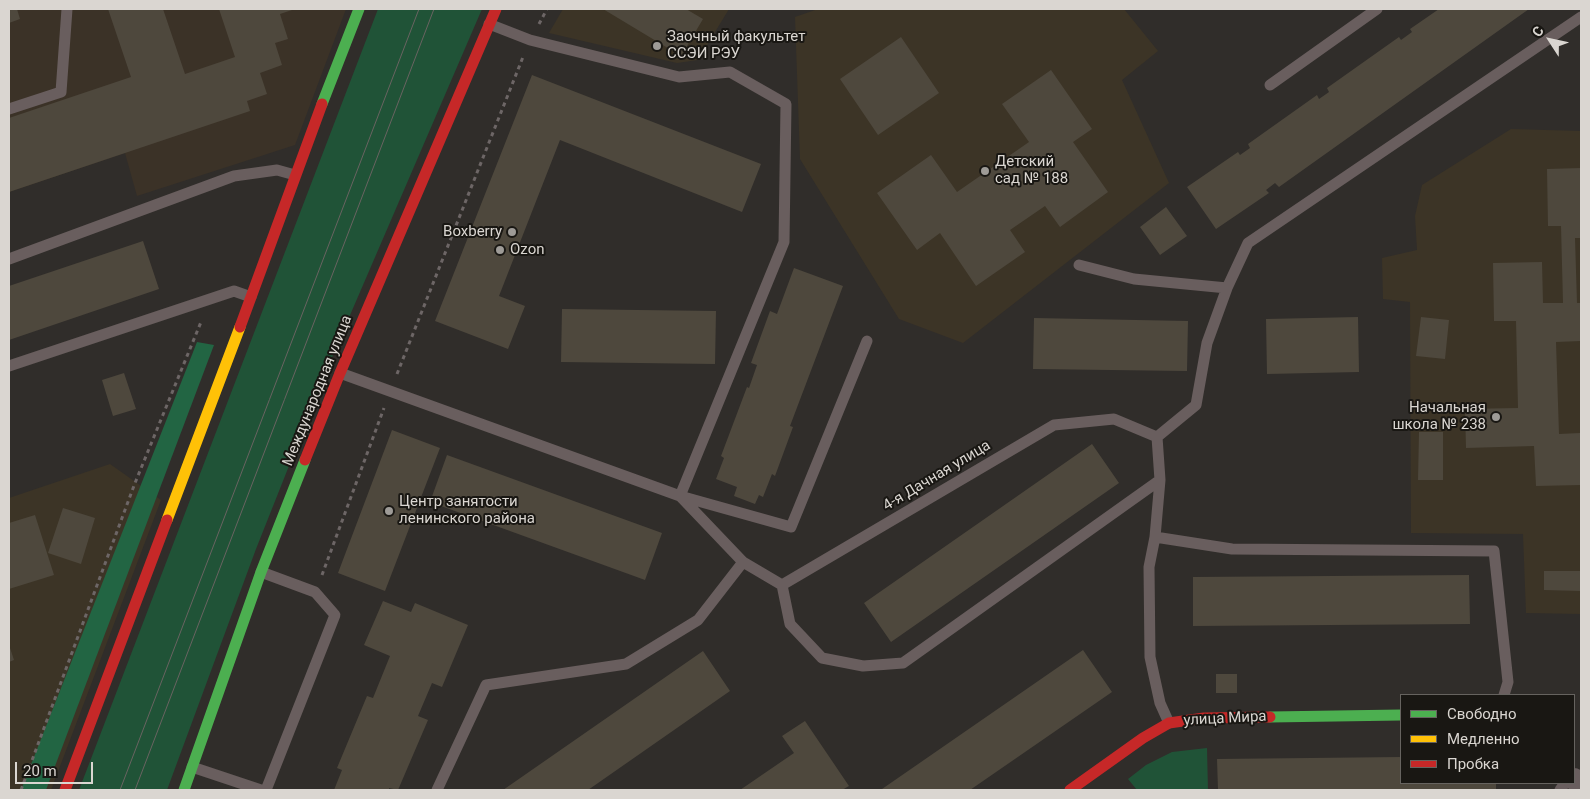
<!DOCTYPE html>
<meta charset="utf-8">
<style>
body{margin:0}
#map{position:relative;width:1590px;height:799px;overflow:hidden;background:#302d2a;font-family:Roboto,sans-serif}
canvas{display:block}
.frame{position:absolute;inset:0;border:10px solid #dad6d1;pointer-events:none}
.legend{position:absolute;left:1400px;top:694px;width:175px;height:90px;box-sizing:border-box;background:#191713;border:1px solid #66635f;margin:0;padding:6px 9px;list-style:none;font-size:15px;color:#dad6d1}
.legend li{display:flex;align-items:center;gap:10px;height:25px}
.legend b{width:25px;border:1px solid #66635f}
.north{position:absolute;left:1525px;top:15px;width:50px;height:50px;-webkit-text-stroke:4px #191713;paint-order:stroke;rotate:305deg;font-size:14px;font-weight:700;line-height:20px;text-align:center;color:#dad6d1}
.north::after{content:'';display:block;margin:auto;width:18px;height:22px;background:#dad6d1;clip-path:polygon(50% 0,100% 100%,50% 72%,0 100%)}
.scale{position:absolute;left:15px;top:762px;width:78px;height:22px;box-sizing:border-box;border:2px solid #dad6d1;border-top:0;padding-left:6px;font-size:15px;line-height:18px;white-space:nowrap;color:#dad6d1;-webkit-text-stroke:4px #191713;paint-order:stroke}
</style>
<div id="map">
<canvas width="1590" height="799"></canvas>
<div class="frame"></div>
<ul class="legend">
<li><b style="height:6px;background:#4caf50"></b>Свободно</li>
<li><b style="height:6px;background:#ffc107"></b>Медленно</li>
<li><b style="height:6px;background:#c62828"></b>Пробка</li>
</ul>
<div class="north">С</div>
<div class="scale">20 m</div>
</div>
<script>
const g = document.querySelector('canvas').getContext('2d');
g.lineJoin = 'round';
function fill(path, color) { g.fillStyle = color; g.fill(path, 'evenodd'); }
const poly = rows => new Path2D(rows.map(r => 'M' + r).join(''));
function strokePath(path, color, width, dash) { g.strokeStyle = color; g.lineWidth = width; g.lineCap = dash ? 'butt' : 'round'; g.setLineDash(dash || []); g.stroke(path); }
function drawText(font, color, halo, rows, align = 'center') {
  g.font = font + ' Roboto,sans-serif'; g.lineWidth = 4; g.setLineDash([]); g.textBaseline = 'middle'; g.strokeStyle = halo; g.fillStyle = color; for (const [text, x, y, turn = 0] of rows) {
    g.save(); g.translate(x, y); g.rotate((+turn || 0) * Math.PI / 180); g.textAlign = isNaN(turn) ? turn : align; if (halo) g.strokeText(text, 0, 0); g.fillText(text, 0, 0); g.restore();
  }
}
const built = poly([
 [9,9,346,9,295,145,137,196,125,153,9,192]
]);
const education = poly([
 [563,9,729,9,698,60,677,63,549,33],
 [818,9,1124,9,1158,51,1122,80,1169,183,963,343,899,319,800,159,795,17],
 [1511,129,1581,131,1581,614,1526,613,1523,534,1411,533,1410,302,1383,299,1382,258,1417,250,1415,216,1422,185],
 [110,464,161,500,51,790,9,790,9,498]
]);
const green = poly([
 [378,9,482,9,335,350,256,549,167,790,79,790],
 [1207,748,1208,790,1137,790,1128,779,1146,765,1172,752]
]);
const forest = poly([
 [197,342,214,345,46,790,21,790]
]);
const building = poly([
 [9,9,17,9,20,19,9,23],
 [108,9,163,9,185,74,235,57,219,9,295,9,280,14,288,39,275,43,282,65,260,73,267,94,247,101,250,111,9,192,9,118,131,77],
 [603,9,686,9,703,19,681,56],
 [1439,9,1529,9,1279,187,1275,183,1266,190,1269,193,1216,229,1187,187,1238,152,1240,155,1250,148,1248,144,1317,95,1319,99,1329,92,1327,88,1399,37,1401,40,1412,32,1410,29],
 [901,37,939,93,878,135,840,79],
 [1051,70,1092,129,1073,142,1108,192,1060,227,1045,206,1010,230,1025,252,976,286,940,233,917,250,877,193,931,155,957,192,1029,142,1002,104],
 [532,75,761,164,742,212,560,140,499,296,525,306,508,349,435,321],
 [1581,168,1581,238,1575,238,1577,303,1581,303,1581,341,1556,342,1559,434,1580,433,1581,485,1536,486,1534,446,1466,448,1465,409,1518,408,1516,321,1494,321,1493,263,1542,262,1543,303,1563,303,1561,226,1548,226,1547,169],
 [1166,207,1187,236,1160,255,1140,227],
 [143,241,159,289,9,340,9,286],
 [794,268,843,286,790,426,793,427,775,476,772,474,763,497,759,495,755,504,734,496,737,487,716,479,724,458,721,456,747,387,749,388,757,365,751,363,770,311,777,314],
 [562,309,716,311,715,364,561,362],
 [1358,317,1359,372,1267,374,1266,319],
 [1421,317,1449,320,1445,359,1416,356],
 [1034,318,1188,321,1187,371,1033,369],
 [124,373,136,409,113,416,102,380],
 [392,430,440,448,385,591,338,573],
 [1419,432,1443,432,1443,480,1418,480],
 [1092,444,1119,483,891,642,864,603],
 [447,455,662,533,645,580,430,502],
 [63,508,95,518,81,564,48,553],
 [35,515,54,575,9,589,9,523],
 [1544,571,1581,571,1581,591,1544,590],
 [1469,575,1470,624,1193,626,1193,577],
 [383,601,411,612,415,603,468,625,442,687,432,683,418,716,428,720,398,790,389,788,389,790,334,790,342,770,337,768,367,696,373,698,390,656,364,645],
 [9,645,14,660,9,662],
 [1083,650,1112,692,970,790,883,790,882,789],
 [703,651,730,691,588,790,503,790],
 [1216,674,1237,674,1237,693,1216,693],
 [805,721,849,786,842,790,740,790,794,753,782,736],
 [1401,757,1401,783,1496,783,1496,790,1218,790,1217,759]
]);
const path = poly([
 [539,24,547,9],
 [397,374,523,57],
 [322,575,384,408],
 [21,790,135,483,201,322]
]);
const lane = poly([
 [489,24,530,40,679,77,730,72,786,104,784,242,680,496],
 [1270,85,1377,9],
 [9,109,61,92,67,9],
 [9,259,234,176,277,170,295,175],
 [1079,265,1134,279,1227,288],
 [9,366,234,291,251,297],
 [340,373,680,496,791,527,867,341],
 [681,497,743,562,782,585,1054,425,1114,419,1157,437],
 [1155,537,1232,549,1494,551,1508,682,1504,695],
 [261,572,315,592,335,615,266,790],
 [782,585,790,624,822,658,863,666,903,663,1160,480],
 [1169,723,1160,703,1150,657,1149,567,1155,537,1160,480,1157,437,1196,405,1207,343,1227,288,1248,243,1581,17],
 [192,767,261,790],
 [437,790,486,685,626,664,698,620,743,562],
 [1560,790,1565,783]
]);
const street = poly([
 [1574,779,1581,784]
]);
const fast = poly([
 [322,104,359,9],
 [1270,717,1401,715],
 [184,790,261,572,305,460]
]);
const slow = poly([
 [167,520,240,327]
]);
const jam = poly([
 [240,327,322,104],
 [305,460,340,373,496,9],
 [65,790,167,520],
 [1070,790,1143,738,1169,723,1204,718,1270,717]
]);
const tram = poly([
 [120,790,419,9],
 [135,790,434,9]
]);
const markers = [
 [657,46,5,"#9e9b97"],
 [985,171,5,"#9e9b97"],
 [512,232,5,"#9e9b97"],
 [500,250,5,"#9e9b97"],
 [1496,417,5,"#9e9b97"],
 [389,511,5,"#9e9b97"]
];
const poiNames = [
 ["Заочный факультет",667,37],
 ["ССЭИ РЭУ",667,54],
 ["Детский",995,162],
 ["сад № 188",995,179],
 ["Boxberry",502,232,"right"],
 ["Ozon",510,250],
 ["Начальная",1486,408,"right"],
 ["школа № 238",1486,425,"right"],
 ["Центр занятости",399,502],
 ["ленинского района",399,519]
];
const streetNames = [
 ["Международная улица",318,391,-68],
 ["4-я Дачная улица",937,476,-31],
 ["улица Мира",1225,719,-3]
];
fill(built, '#3b3227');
fill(education, '#3c3426');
fill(green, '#205337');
fill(forest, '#226543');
fill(building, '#4e483d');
strokePath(path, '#6d6666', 3, [4, 4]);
strokePath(lane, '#695e5e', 11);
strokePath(street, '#695e5e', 22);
strokePath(fast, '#4caf50', 11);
strokePath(slow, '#ffc107', 11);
strokePath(jam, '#c62828', 11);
strokePath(tram, '#696361', 1);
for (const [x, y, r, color] of markers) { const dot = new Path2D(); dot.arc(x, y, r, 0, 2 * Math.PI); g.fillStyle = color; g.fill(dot); strokePath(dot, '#191713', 2); }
drawText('15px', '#dad6d1', '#191713', poiNames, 'left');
drawText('15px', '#dad6d1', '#191713', streetNames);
</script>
